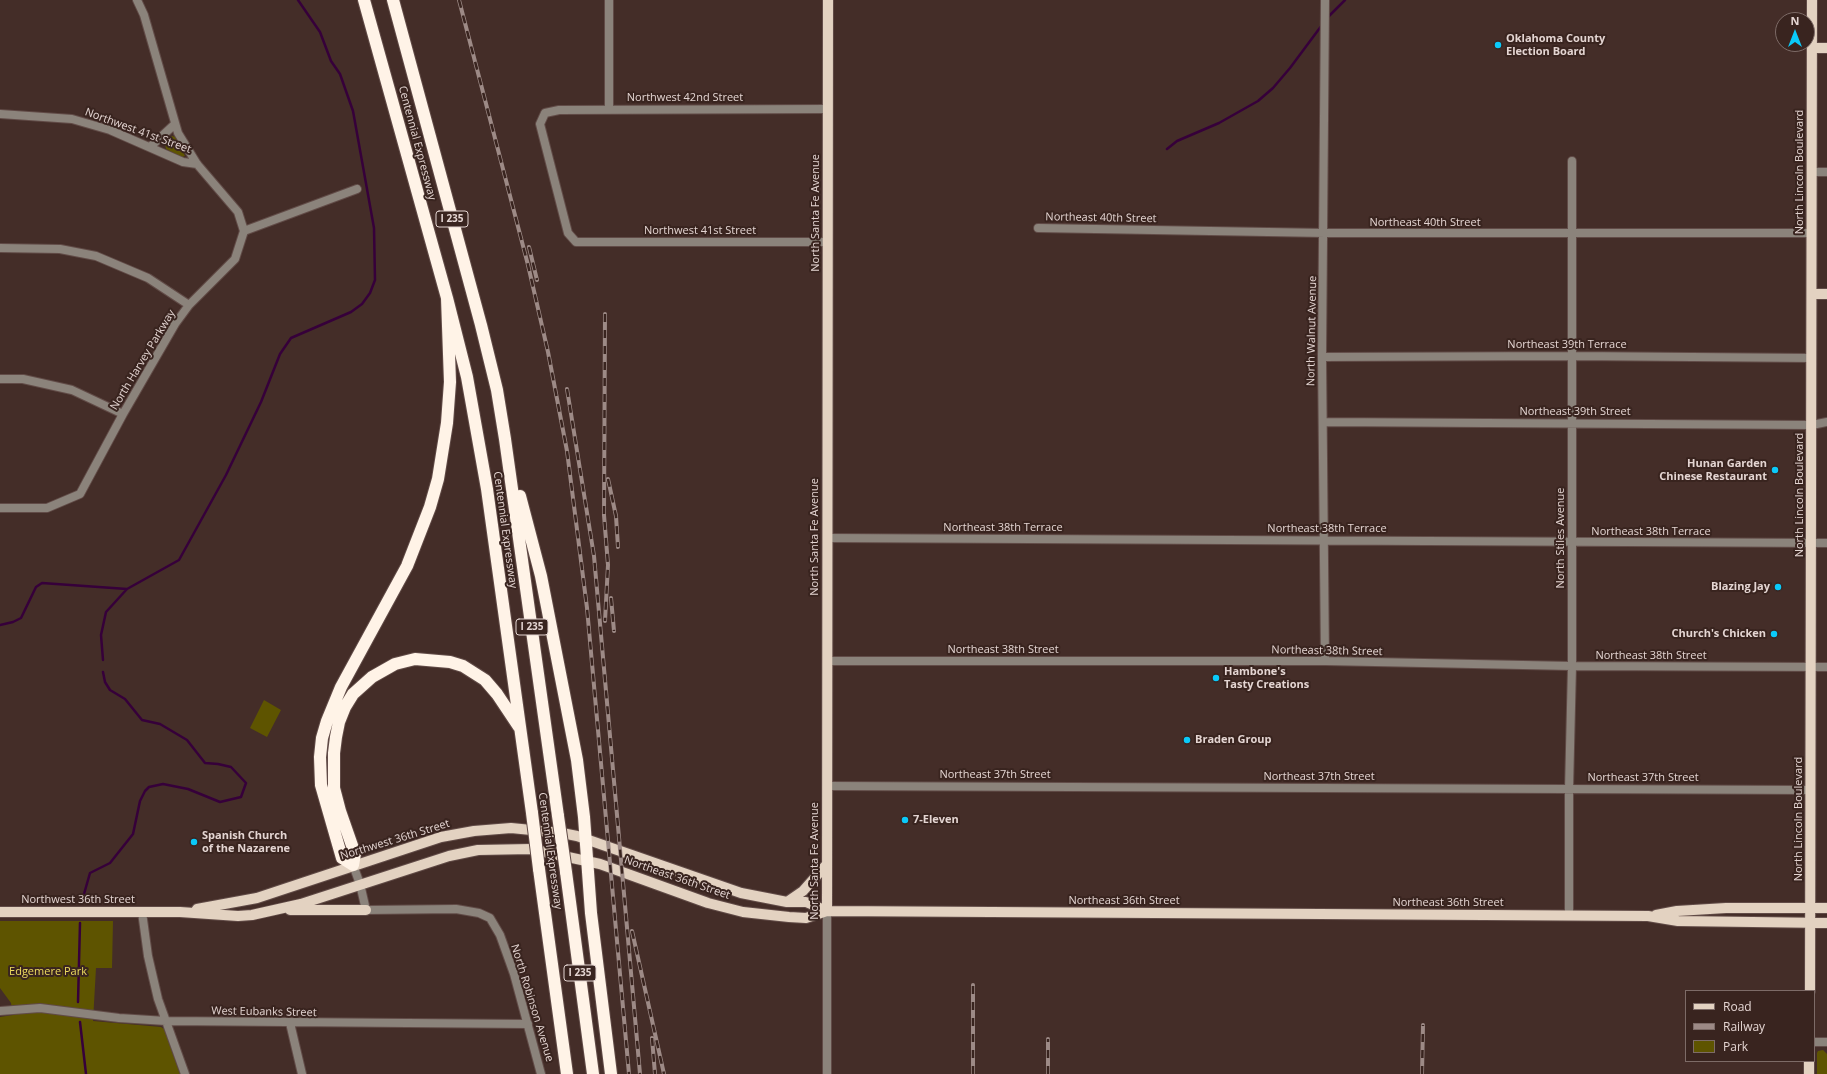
<!DOCTYPE html>
<style>
body{margin:0}
#map{position:relative;width:1827px;height:1074px;overflow:hidden;background:#442d28;font-family:"Open Sans",sans-serif}
canvas{display:block}
.legend{position:absolute;left:1685px;top:990px;width:130px;height:72px;box-sizing:border-box;background:#39241f;border:1px solid #7d6b67;margin:0;padding:5px 7px;list-style:none;font-size:12px;color:#e4d5d2}
.legend li{display:flex;align-items:center;gap:8px;height:20px}
.legend b{width:20px;border:1px solid #7d6b67}
.north{position:absolute;left:1775px;top:12px;width:40px;height:40px;box-sizing:border-box;background:#39241f;border:1px solid #7d6b67;border-radius:50%;rotate:0deg;font-size:11px;font-weight:700;line-height:16px;text-align:center;color:#e4d5d2}
.north::after{content:'';display:block;margin:auto;width:14px;height:18px;background:#0acafa;clip-path:polygon(50% 0,100% 100%,50% 72%,0 100%)}
</style>
<div id="map">
<canvas width="1827" height="1074"></canvas>
<ul class="legend">
<li><b style="height:5px;background:#e3d2c1"></b>Road</li>
<li><b style="height:5px;background:#9d8a86"></b>Railway</li>
<li><b style="height:11px;background:#5e5400"></b>Park</li>
</ul>
<div class="north">N</div>
</div>
<script>
const g = document.querySelector('canvas').getContext('2d');
g.lineJoin = 'round';
function fill(path, color) { g.fillStyle = color; g.fill(path, 'evenodd'); }
const poly = rows => new Path2D(rows.map(r => 'M' + r).join(''));
function strokePath(path, color, width, dash) { g.strokeStyle = color; g.lineWidth = width; g.lineCap = dash ? 'butt' : 'round'; g.setLineDash(dash || []); g.stroke(path); }
function drawText(font, color, halo, rows, align = 'center') {
  g.font = font + ' "Open Sans",sans-serif'; g.lineWidth = 4; g.setLineDash([]); g.textBaseline = 'middle'; g.strokeStyle = halo; g.fillStyle = color; for (const [text, x, y, turn = 0] of rows) {
    g.save(); g.translate(x, y); g.rotate((+turn || 0) * Math.PI / 180); g.textAlign = isNaN(turn) ? turn : align; if (halo) g.strokeText(text, 0, 0); g.fillText(text, 0, 0); g.restore();
  }
}
const green = poly([
 [172,136,175,137,185,156,182,157,166,149,165,144],
 [264,700,281,710,267,737,250,728],
 [0,921,113,921,112,968,96,968,93,1021,161,1027,164,1029,180,1074,0,1074,0,1017,13,1015,11,1003,0,988],
 [1823,1050,1827,1054,1827,1074,1817,1074,1817,1053,1818,1051]
]);
const stream = poly([
 [1327,18,1345,0],
 [1167,149,1177,141,1219,123,1258,101,1273,88,1290,68,1322,25],
 [0,625,13,622,21,618,36,587,42,583,127,589],
 [103,660,101,635,106,612,127,589,179,560,226,475,261,402,280,354,291,338,351,312,362,304,370,293,375,280,374,228,353,111,340,74,331,61,320,32,298,0],
 [82,901,90,873,110,863,133,834,140,801,145,791,149,787,163,784,188,789,220,802,241,797,246,783,231,767,218,764,205,763,187,740,160,724,142,720,125,699,110,690,105,682,103,672],
 [78,1002,80,923],
 [80,1022,86,1074]
]);
const minor = poly([
 [828,109,559,110,545,113,540,124,568,233,576,242,828,242],
 [609,110,609,0],
 [0,114,72,119,110,130,183,162,197,164],
 [150,147,175,124],
 [1812,172,1827,172],
 [1038,228,1325,233,1812,233],
 [244,231,357,189],
 [0,248,60,249,96,256,148,278,189,305],
 [1322,357,1572,356,1812,358],
 [0,379,23,379,72,390,123,414],
 [1323,422,1812,425,1827,422],
 [0,508,47,508,80,494,123,414,175,324,189,305,235,259,244,231,238,212,197,164,178,133,144,15,137,0],
 [827,538,1827,543],
 [827,661,1325,661,1572,666,1827,667],
 [1325,661,1322,357,1325,0],
 [827,786,1811,790],
 [353,865,360,884,366,910,456,909,479,913,490,918,500,935,514,974,541,1074],
 [827,911,827,1074],
 [142,912,148,956,158,999,185,1074],
 [1569,916,1569,789,1572,666,1572,161],
 [0,1011,40,1008,119,1018,166,1021,528,1024],
 [290,1023,302,1074],
 [1814,1042,1827,1042]
]);
const major = poly([
 [1812,48,1827,48],
 [1812,294,1827,294],
 [787,902,803,891,827,864],
 [197,909,257,898,441,837,474,831,511,828,562,833,577,836,741,893,787,902,806,902,827,911],
 [290,910,366,910],
 [827,911,828,0],
 [0,912,180,912,238,916,252,915,301,904,449,856,478,850,531,849,600,864,708,903,743,912,789,917,806,918,827,911,1648,916,1678,921,1827,923],
 [1656,915,1677,911,1726,908,1827,908],
 [1810,991,1812,0],
 [1809,1061,1809,1074]
]);
const highway = poly([
 [364,0,447,298,467,377,487,489,532,813],
 [393,0,481,325,497,390,505,439,558,816],
 [447,298,450,382,447,423,438,479,430,507,407,566,341,687,327,721,322,738,320,757,321,785,342,858,353,865,355,854,340,811,334,788,334,753,336,737,339,722,345,707,353,694,372,677,395,664,415,659,450,662,463,666,485,680,497,694,519,727],
 [520,496,541,576,577,760,584,817,591,913,611,1074],
 [539,869,567,1074],
 [566,872,593,1074]
]);
const rail = poly([
 [459,0,528,265,548,352,567,451,587,608,629,1074],
 [529,247,537,280],
 [605,314,604,515,608,565,605,621],
 [567,389,594,556,640,1074],
 [608,479,616,516,618,547],
 [611,598,614,631],
 [632,931,664,1074],
 [652,1038,655,1074],
 [973,1074,973,985],
 [1048,1074,1048,1039],
 [1422,1074,1423,1025]
]);
const highwayBridge = poly([
 [532,813,539,869],
 [558,816,566,872]
]);
const markers = [
 [1498,45,4,"#0acafa"],
 [1775,470,4,"#0acafa"],
 [1778,587,4,"#0acafa"],
 [1774,634,4,"#0acafa"],
 [1216,678,4,"#0acafa"],
 [1187,740,4,"#0acafa"],
 [905,820,4,"#0acafa"],
 [194,842,4,"#0acafa"]
];
const shields = [
 [452,219,32],
 [532,627,32],
 [580,973,32]
];
const shieldNames = [
 ["I 235",452,219],
 ["I 235",532,627],
 ["I 235",580,973]
];
const poiNames = [
 ["Oklahoma County",1506,39],
 ["Election Board",1506,52],
 ["Hunan Garden",1767,464,"right"],
 ["Chinese Restaurant",1767,477,"right"],
 ["Blazing Jay",1770,587,"right"],
 ["Church's Chicken",1766,634,"right"],
 ["Hambone's",1224,672],
 ["Tasty Creations",1224,685],
 ["Braden Group",1195,740],
 ["7-Eleven",913,820],
 ["Spanish Church",202,836],
 ["of the Nazarene",202,849]
];
const streetNames = [
 ["Northwest 42nd Street",685,98],
 ["Northwest 41st Street",138,131,20],
 ["Centennial Expressway",417,143,75],
 ["North Lincoln Boulevard",1800,172,-90],
 ["North Santa Fe Avenue",816,213,-90],
 ["Northeast 40th Street",1101,218,1],
 ["Northeast 40th Street",1425,223],
 ["Northwest 41st Street",700,231],
 ["North Walnut Avenue",1312,331,-89],
 ["Northeast 39th Terrace",1567,345],
 ["North Harvey Parkway",143,360,-59],
 ["Northeast 39th Street",1575,412],
 ["North Lincoln Boulevard",1800,495,-90],
 ["Northeast 38th Terrace",1003,528],
 ["Northeast 38th Terrace",1327,529],
 ["Centennial Expressway",505,530,82],
 ["Northeast 38th Terrace",1651,532],
 ["North Santa Fe Avenue",815,537,-90],
 ["North Stiles Avenue",1561,538,-90],
 ["Northeast 38th Street",1003,650],
 ["Northeast 38th Street",1327,651,1],
 ["Northeast 38th Street",1651,656],
 ["Northeast 37th Street",995,775],
 ["Northeast 37th Street",1319,777],
 ["Northeast 37th Street",1643,778],
 ["North Lincoln Boulevard",1799,819,-90],
 ["Northwest 36th Street",395,840,-17],
 ["Centennial Expressway",550,851,82],
 ["North Santa Fe Avenue",815,861,-90],
 ["Northeast 36th Street",677,878,19],
 ["Northwest 36th Street",78,900],
 ["Northeast 36th Street",1124,901],
 ["Northeast 36th Street",1448,903],
 ["North Robinson Avenue",532,1003,73],
 ["West Eubanks Street",264,1012,1]
];
const parkNames = [
 ["Edgemere Park",48,972]
];
fill(green, '#5e5400');
strokePath(stream, '#36003a', 2.5);
strokePath(minor, '#614b47', 10);
strokePath(major, '#614b47', 12);
strokePath(highway, '#614b47', 14);
strokePath(minor, '#8b837b', 8);
strokePath(major, '#e3d2c1', 10);
strokePath(highway, '#fff3e7', 12);
strokePath(rail, '#9d8a86', 4);
strokePath(rail, '#39241f', 2.5, [8]);
strokePath(highwayBridge, '#614b47', 14, []);
strokePath(highwayBridge, '#fff3e7', 12);
for (const [x, y, r, color] of markers) { const dot = new Path2D(); dot.arc(x, y, r, 0, 2 * Math.PI); g.fillStyle = color; g.fill(dot); strokePath(dot, '#39241f', 1.5); }
for (const [x, y, w] of shields) { const box = new Path2D(); box.roundRect(x - w / 2, y - 8, w, 16, 3); g.fillStyle = '#39241f'; g.fill(box); strokePath(box, '#e4d5d2', 1); }
drawText('bold 10px', '#e4d5d2', null, shieldNames);
drawText('bold 11px', '#e4d5d2', '#39241f', poiNames, 'left');
drawText('11px', '#e4d5d2', '#39241f', streetNames);
drawText('11px', '#eedc60', '#39241f', parkNames);
</script>
